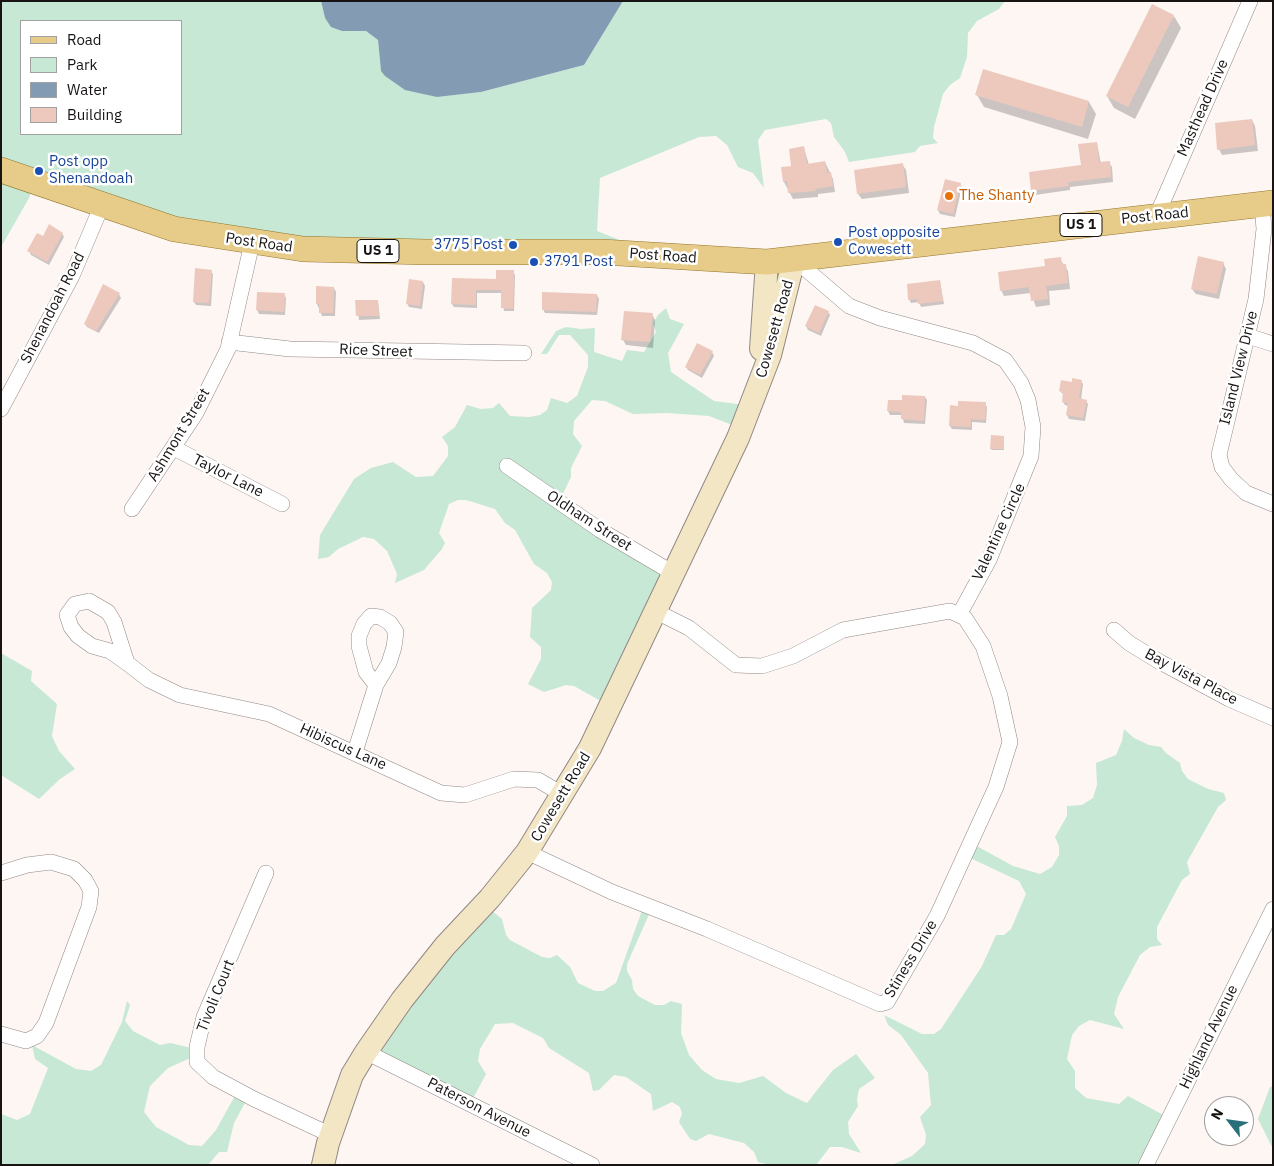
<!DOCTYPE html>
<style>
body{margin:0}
#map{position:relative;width:1274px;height:1166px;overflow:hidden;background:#fef6f3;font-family:"IBM Plex Sans",sans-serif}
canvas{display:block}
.frame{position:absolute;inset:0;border:2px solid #171413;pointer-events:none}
.legend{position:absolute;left:20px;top:20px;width:162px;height:115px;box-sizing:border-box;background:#fff;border:1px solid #a2a1a1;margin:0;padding:6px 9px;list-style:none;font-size:15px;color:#171413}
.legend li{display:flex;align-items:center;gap:10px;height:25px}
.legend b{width:25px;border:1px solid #a2a1a1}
.north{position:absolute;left:1204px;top:1096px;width:50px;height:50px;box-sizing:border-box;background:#fff;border:1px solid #a2a1a1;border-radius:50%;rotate:300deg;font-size:14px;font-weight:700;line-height:20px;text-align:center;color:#171413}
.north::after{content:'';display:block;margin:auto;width:18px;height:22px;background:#29707c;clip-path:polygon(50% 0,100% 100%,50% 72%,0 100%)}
</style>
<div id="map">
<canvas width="1274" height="1166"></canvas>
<div class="frame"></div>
<ul class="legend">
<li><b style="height:6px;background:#e7cc89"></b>Road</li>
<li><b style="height:14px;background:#c6e8d5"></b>Park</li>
<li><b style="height:14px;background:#849cb3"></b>Water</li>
<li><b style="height:14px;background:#edc9bd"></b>Building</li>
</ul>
<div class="north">N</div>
</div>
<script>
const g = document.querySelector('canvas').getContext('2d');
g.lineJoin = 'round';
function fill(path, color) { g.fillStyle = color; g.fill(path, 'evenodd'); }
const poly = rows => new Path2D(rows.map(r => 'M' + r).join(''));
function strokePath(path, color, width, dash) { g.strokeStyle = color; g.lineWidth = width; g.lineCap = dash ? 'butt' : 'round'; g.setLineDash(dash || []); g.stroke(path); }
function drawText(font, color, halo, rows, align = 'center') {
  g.font = font + ' "IBM Plex Sans",sans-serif'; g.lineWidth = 5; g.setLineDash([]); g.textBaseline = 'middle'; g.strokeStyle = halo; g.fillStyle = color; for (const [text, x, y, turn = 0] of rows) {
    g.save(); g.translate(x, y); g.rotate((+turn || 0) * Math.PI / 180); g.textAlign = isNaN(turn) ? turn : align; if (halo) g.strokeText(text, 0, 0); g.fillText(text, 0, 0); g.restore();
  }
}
const green = poly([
 [1,1,321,1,325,18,342,31,366,31,378,40,381,70,437,97,481,92,584,65,623,1,1005,1,999,9,977,21,968,33,967,57,960,78,950,85,943,94,934,127,933,138,938,143,920,146,915,152,849,162,845,152,834,137,831,123,826,119,765,130,758,140,764,188,753,173,738,167,727,145,716,136,699,137,600,178,597,231,657,255,291,246,34,182,29,198,1,247],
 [21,21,181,21,181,134,21,134],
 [666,308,670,319,684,324,668,353,671,372,714,401,745,405,740,428,709,416,667,413,633,414,605,401,592,400,574,421,573,434,582,446,571,468,571,477,559,502,669,573,608,705,574,686,566,685,544,692,528,684,541,659,541,647,530,637,532,608,551,590,552,582,547,573,534,564,515,530,505,523,495,509,466,500,458,500,449,504,439,533,445,543,442,549,424,570,395,583,397,574,387,551,374,539,363,537,338,549,329,557,318,559,320,535,354,479,371,468,393,462,416,477,433,476,448,456,448,446,442,437,455,427,467,405,481,409,493,408,499,403,510,416,529,417,540,415,547,410,551,398,567,403,577,396,588,367,588,355,570,335,559,335,547,354,541,354,556,331,566,327,581,329,595,328,594,352,622,361,627,350,644,352,656,332,653,323,658,315],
 [1,653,32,671,31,681,57,704,52,736,59,751,75,769,60,779,39,799,1,775],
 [1124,729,1134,738,1149,745,1161,747,1166,753,1180,763,1182,771,1188,779,1208,789,1224,793,1226,800,1218,807,1187,862,1190,874,1182,880,1157,927,1157,939,1162,945,1150,947,1140,955,1118,997,1114,1014,1124,1029,1090,1020,1079,1026,1072,1035,1067,1059,1075,1071,1075,1088,1086,1098,1119,1104,1128,1096,1169,1118,1145,1165,892,1165,912,1156,925,1144,926,1135,920,1117,931,1105,928,1073,901,1035,888,1025,884,1015,922,1034,934,1034,941,1029,982,966,996,935,1004,935,1011,929,1026,894,1019,881,966,856,973,844,1013,866,1040,874,1052,867,1059,855,1059,846,1055,837,1067,816,1067,806,1082,805,1093,798,1097,785,1096,763,1116,755,1122,741],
 [485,905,502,919,506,935,510,940,542,957,550,958,557,955,570,967,578,983,595,991,603,991,616,983,644,905,651,910,627,964,627,971,632,980,633,989,638,996,655,1005,664,1005,671,1001,682,1004,681,1033,689,1055,702,1070,716,1079,739,1083,763,1076,786,1093,807,1103,833,1070,856,1054,875,1078,859,1089,857,1099,858,1106,848,1122,849,1134,861,1153,842,1147,830,1147,816,1165,770,1165,758,1162,754,1152,744,1143,709,1134,696,1141,690,1139,679,1122,682,1114,680,1107,672,1102,653,1111,651,1094,626,1077,614,1075,599,1090,593,1091,589,1073,549,1048,543,1038,513,1023,495,1024,480,1049,478,1061,486,1074,470,1104,367,1047],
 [127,1001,130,1005,125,1021,133,1031,160,1045,170,1043,196,1049,195,1056,168,1068,150,1086,144,1112,156,1127,189,1145,202,1146,216,1130,237,1092,247,1099,234,1123,227,1152,219,1152,208,1165,1,1165,1,1114,17,1120,30,1114,48,1068,35,1059,32,1045,76,1069,91,1071,101,1065,122,1022],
 [1273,1086,1273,1149,1258,1119,1270,1087]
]);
const water = poly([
 [321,1,623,1,584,65,481,92,437,97,405,90,385,76,381,71,378,40,366,31,342,31,331,27,325,18]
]);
const shadow = poly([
 [1174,16,1181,28,1135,119,1114,108,1107,96],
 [977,95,1089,102,1096,114,1088,139,984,107],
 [1252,120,1255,126,1258,151,1222,155,1219,149],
 [1097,143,1101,164,1109,163,1112,167,1113,182,1070,187,1070,190,1035,195,1033,190,1082,166],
 [804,148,809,165,825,162,833,179,835,192,818,194,818,197,793,199,784,182],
 [902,164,906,170,909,193,862,199,858,194],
 [960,184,962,187,955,217,940,214,938,210],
 [62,233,64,237,49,265,31,255,29,251,43,237],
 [1060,259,1068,271,1070,289,1049,291,1050,305,1036,307,1031,293,1004,296,1001,290],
 [1223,263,1226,269,1219,299,1196,294,1192,289],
 [211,271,213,274,211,306,196,305,194,302],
 [513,272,515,275,514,311,504,311,502,293,477,293,477,308,454,307,452,304,453,279,497,281],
 [940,281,944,304,921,307,919,302,911,303,909,299],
 [423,282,425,286,422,309,409,307,407,303],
 [334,288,336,292,335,316,322,316,317,304],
 [258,293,284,294,286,298,285,315,259,314,257,310],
 [119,294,121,298,99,333,87,327,85,324],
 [597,295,599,299,597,315,545,313,543,309],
 [357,301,378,301,380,319,359,320],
 [828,312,830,315,821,336,808,330,806,326],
 [652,314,655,320,653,348,626,345,623,340],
 [712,352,714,356,702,378,688,370,686,367],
 [1081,381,1083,384,1081,400,1086,401,1088,404,1085,421,1069,419,1067,415,1069,406,1065,405,1063,402,1064,395,1060,391],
 [925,397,927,400,925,424,904,423,902,415,890,415,888,411,903,402],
 [985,404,987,407,986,423,972,422,972,430,952,429,950,426,959,407],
 [1004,437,1004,450,992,450,991,449]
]);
const building = poly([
 [1152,4,1174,15,1128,107,1106,96],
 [983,69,1089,101,1082,127,975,95],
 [1252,119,1255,145,1217,150,1215,123],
 [1097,142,1099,162,1110,161,1111,177,1068,182,1069,186,1031,191,1029,172,1081,165,1078,144],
 [804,146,807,164,825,161,827,173,831,172,833,186,815,189,816,191,788,193,787,181,783,182,781,167,791,166,789,149],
 [903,163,906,187,857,194,854,170],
 [945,179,961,183,953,214,937,210],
 [49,224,63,233,47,262,27,251,37,233,43,236],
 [1198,256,1224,262,1217,294,1191,289],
 [1061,257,1062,264,1066,264,1068,283,1046,286,1048,299,1031,301,1029,287,1000,291,998,272,1045,266,1044,259],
 [195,268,212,270,209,303,193,302],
 [496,270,514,270,513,309,501,308,501,290,476,290,476,305,451,304,452,278,496,279],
 [409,279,423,281,420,306,406,304],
 [940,280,943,301,918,304,917,299,908,300,907,284],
 [103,284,120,293,96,331,84,324],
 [316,286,334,287,333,313,319,313,319,304,316,304],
 [257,292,285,293,284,312,256,310],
 [542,292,597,294,596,312,542,310],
 [355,300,378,300,379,316,356,316],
 [815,305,829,311,819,333,805,326],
 [624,311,653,313,650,342,621,340],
 [697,343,713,351,700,375,685,367],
 [1072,378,1082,380,1079,398,1087,400,1083,418,1066,415,1068,403,1062,402,1063,392,1059,391,1061,380,1072,382],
 [902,395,925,396,924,421,901,419,901,412,887,411,888,400,902,400],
 [958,401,986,402,985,420,971,419,971,427,949,426,950,405,958,406],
 [991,435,1004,436,1004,449,990,449]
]);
const street = poly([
 [1262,204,1264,229,1256,299,1219,455,1222,467,1231,479,1246,493,1273,504],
 [1157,215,1250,1],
 [794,259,849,306,880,318,973,343,1005,360,1021,383,1028,400,1033,427,1031,456,989,560,959,615],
 [1248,336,1273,344],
 [229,342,290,349,524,353],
 [1,409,72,276,102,205],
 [174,448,282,504],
 [507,466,600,530,673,573],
 [132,509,196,413,228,349,252,243],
 [89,601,108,612,114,622,127,663,110,651,92,646,78,636,71,627,67,615,75,604,89,601],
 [371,616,380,617,390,623,396,632,394,647,389,663,376,685,366,672,359,646,359,636,364,624,371,616],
 [1114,630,1129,643,1160,662,1229,699,1273,718],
 [127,663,149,680,180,695,269,714,441,793,465,795,514,779,538,780,562,794],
 [355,752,376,685],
 [527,852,612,892,707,929,880,1004,887,1002,937,916,996,787,1010,742,1000,696,983,646,965,618,950,611,843,630,793,656,762,666,736,665,689,628,655,611],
 [1,873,27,865,51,862,74,869,85,880,91,891,89,907,46,1023,37,1036,26,1041,1,1034],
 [266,873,204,1017,197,1047,197,1062,213,1077,254,1099,331,1135],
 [366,1052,592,1165],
 [1146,1165,1273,909]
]);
const secondary = poly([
 [761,349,767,262],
 [323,1165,328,1143,352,1075,366,1052,402,1000,445,946,490,898,527,852,590,748,738,438,770,355,794,259]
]);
const primary = poly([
 [1,170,174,229,303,249,427,252,602,252,767,262,1273,203]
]);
const markers = [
 [39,171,5,"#1a4fb4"],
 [949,196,5,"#e8710a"],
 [838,242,5,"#1a4fb4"],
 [513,245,5,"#1a4fb4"],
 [534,262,5,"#1a4fb4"]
];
const shields = [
 [1081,225,42],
 [378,251,42]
];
const shieldNames = [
 ["US 1",1081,225],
 ["US 1",378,251]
];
const streetNames = [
 ["Masthead Drive",1203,108,-66],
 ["Post Road",1155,216,-6],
 ["Post Road",259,243,8],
 ["Post Road",663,256,4],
 ["Shenandoah Road",53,308,-63],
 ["Cowesett Road",775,329,-74],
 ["Rice Street",376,351,2],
 ["Island View Drive",1239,368,-76],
 ["Ashmont Street",179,435,-59],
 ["Taylor Lane",228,476,27],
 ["Oldham Street",589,521,33],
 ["Valentine Circle",999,532,-65],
 ["Bay Vista Place",1191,677,28],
 ["Hibiscus Lane",343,747,24],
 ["Cowesett Road",561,797,-59],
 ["Stiness Drive",911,959,-59],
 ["Tivoli Court",216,996,-68],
 ["Highland Avenue",1209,1037,-64],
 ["Paterson Avenue",479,1108,27]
];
const transitNames = [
 ["Post opp",49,162],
 ["Shenandoah",49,179],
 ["Post opposite",848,233],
 ["Cowesett",848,250],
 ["3775 Post",503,245,"right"],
 ["3791 Post",544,262]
];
const foodNames = [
 ["The Shanty",959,196]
];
fill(green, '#c6e8d5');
fill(water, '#849cb3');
fill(shadow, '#0003');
fill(building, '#edc9bd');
strokePath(street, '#918885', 16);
strokePath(secondary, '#918885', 24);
strokePath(primary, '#94762c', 26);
strokePath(street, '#fff', 15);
strokePath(secondary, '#f3e6c4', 22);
strokePath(primary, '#e7cc89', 25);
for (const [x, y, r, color] of markers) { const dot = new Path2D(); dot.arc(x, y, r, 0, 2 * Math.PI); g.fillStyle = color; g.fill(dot); strokePath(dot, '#fff', 2); }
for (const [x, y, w] of shields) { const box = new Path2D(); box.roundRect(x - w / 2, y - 11.5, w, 23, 4); g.fillStyle = '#fff'; g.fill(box); strokePath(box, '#171413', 1); }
drawText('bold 14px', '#171413', null, shieldNames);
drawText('15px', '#171413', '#fff', streetNames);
drawText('15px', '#164399', '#fff', transitNames, 'left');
drawText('15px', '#c56008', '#fff', foodNames, 'left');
</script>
